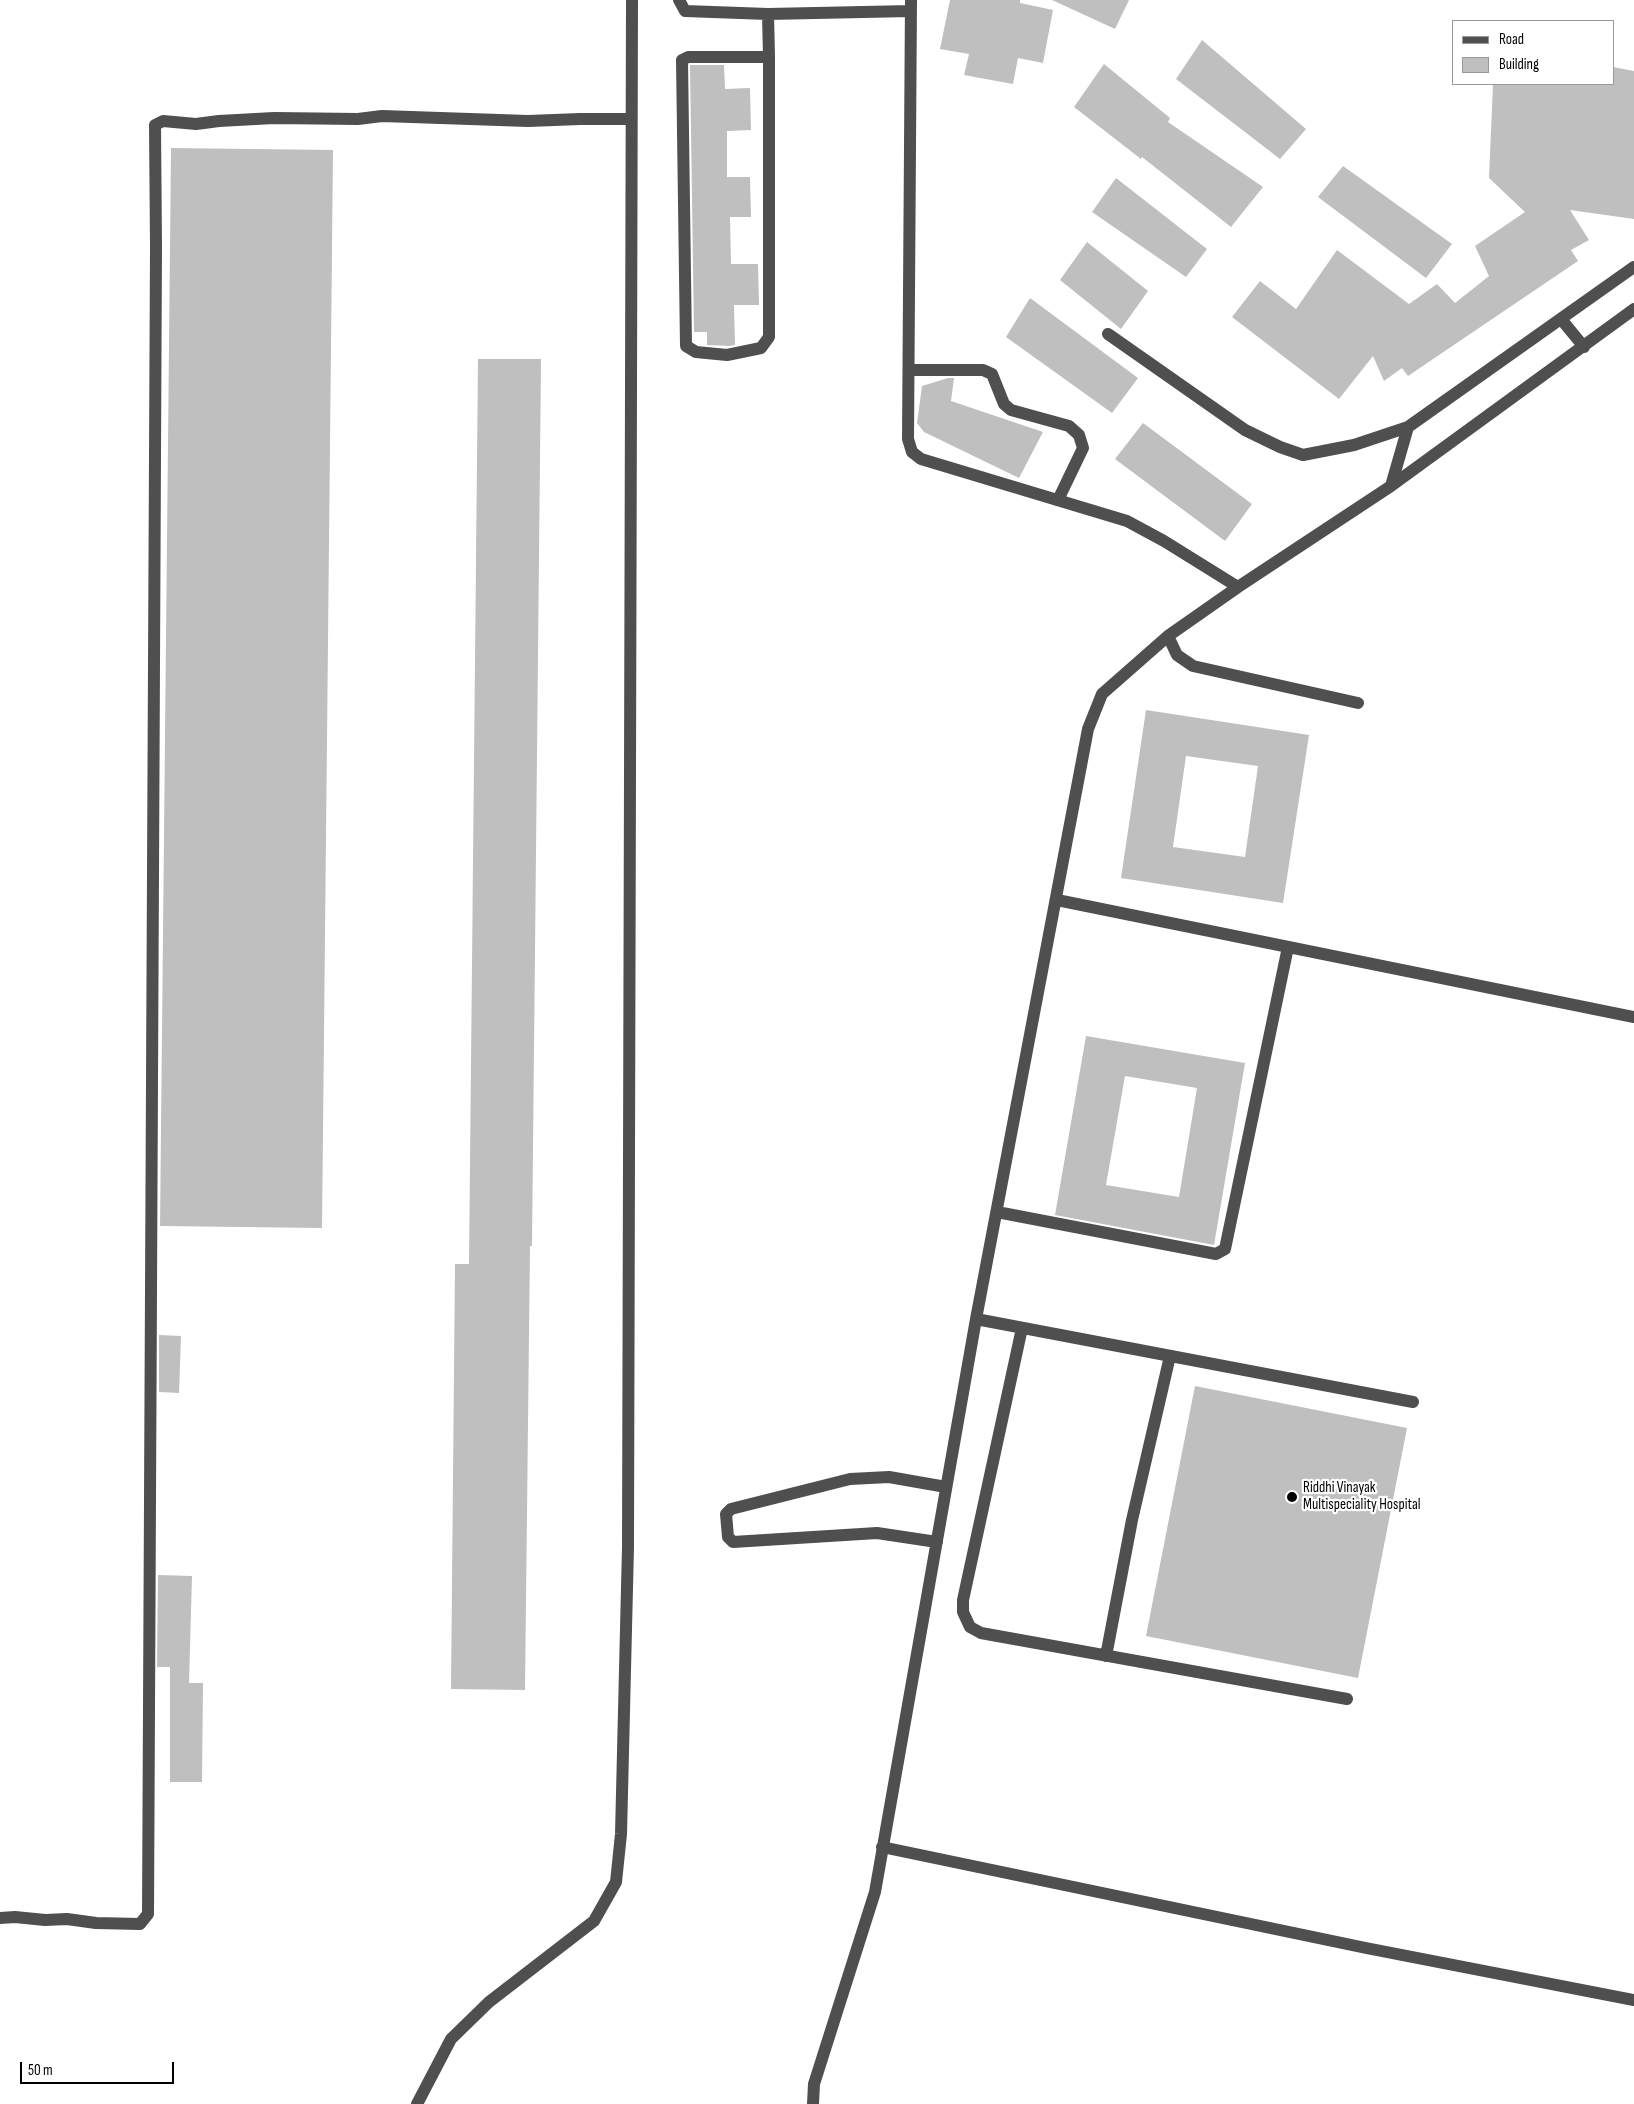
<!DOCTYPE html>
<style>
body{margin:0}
#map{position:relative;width:1634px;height:2104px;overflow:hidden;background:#fff;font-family:"Sofia Sans Condensed",sans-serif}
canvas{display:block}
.legend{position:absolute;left:1452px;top:20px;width:162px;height:65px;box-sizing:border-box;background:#fff;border:1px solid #999;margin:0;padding:6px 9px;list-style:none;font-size:15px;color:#000}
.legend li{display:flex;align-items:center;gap:10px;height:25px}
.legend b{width:25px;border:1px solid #999}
.scale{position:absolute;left:20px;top:2062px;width:154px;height:22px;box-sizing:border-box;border:2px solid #000;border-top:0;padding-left:6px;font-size:15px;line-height:18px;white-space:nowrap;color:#000;-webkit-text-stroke:4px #fff;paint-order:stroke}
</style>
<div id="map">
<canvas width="1634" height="2104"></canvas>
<ul class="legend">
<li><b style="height:6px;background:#4f4f4f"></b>Road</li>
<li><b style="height:14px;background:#bfbfbf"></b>Building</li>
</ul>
<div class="scale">50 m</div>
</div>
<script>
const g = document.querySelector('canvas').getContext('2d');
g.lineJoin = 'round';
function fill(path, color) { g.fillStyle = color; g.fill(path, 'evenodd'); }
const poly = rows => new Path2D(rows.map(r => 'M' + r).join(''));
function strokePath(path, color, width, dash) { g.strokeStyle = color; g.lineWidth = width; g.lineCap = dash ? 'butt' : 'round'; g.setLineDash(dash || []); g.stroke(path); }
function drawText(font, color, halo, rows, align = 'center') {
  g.font = font + ' "Sofia Sans Condensed",sans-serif'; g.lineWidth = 4.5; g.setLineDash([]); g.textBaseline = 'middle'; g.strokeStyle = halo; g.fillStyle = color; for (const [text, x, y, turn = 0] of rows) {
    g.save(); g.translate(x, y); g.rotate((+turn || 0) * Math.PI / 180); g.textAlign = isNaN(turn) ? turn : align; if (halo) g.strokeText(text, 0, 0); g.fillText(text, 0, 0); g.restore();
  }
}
const building = poly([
 [950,0,1020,0,1020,3,1053,10,1043,63,1018,58,1013,84,964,75,969,54,940,49],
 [1052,0,1129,0,1115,29],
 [1202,40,1306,129,1280,159,1176,79],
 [1104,64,1170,118,1168,122,1263,187,1231,227,1142,157,1141,159,1074,107],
 [690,65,724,65,725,89,750,88,751,130,727,131,727,177,750,177,751,217,730,217,731,264,758,264,759,305,734,305,735,345,730,346,707,345,707,332,694,332],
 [1613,67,1634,71,1634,219,1570,210,1589,240,1571,250,1578,261,1408,376,1402,368,1384,381,1373,356,1339,399,1232,317,1260,281,1296,309,1337,250,1409,304,1437,284,1455,303,1489,276,1475,246,1525,212,1489,178,1493,84,1613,84],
 [171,148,333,150,322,1228,160,1226],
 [1343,166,1452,244,1426,278,1318,197],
 [1116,178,1207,249,1186,277,1092,212],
 [1087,242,1148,291,1121,329,1060,280],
 [1030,298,1138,378,1112,413,1006,337],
 [478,359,541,359,532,1246,530,1246,525,1690,451,1689,455,1264,469,1264],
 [948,378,954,378,951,401,1043,432,1019,478,924,432,917,423,922,386],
 [1143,423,1252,504,1225,541,1115,459],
 [1146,710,1309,735,1283,903,1121,878],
 [1186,756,1258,766,1245,857,1173,847],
 [1086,1036,1245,1063,1214,1245,1055,1215],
 [1125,1076,1197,1088,1179,1197,1106,1185],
 [159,1335,181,1336,179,1393,159,1392],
 [1195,1386,1407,1428,1358,1678,1146,1636],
 [158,1575,192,1576,189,1683,203,1683,202,1782,170,1782,170,1667,157,1667]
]);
const minor = poly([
 [679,0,685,11,768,14,911,11],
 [911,0,908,439,912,452,921,459,1127,521,1164,541,1238,587],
 [768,14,769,57,769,337,761,348,727,355,696,352,686,346,682,60,688,57,769,57],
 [1561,319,1584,347],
 [1108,334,1245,430,1280,447,1303,455,1354,445,1408,427,1634,267],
 [909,370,983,370,992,374,1004,404,1011,410,1069,426,1079,435,1083,448,1058,500],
 [1391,486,1408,427],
 [1168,636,1177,655,1193,666,1358,703],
 [1057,900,1634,1017],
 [997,1212,1216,1254,1225,1249,1288,947],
 [976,1319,1413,1402],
 [1022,1328,963,1600,963,1612,970,1627,981,1633,1347,1699],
 [937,1542,877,1533,733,1542,728,1537,726,1514,731,1509,850,1479,889,1477,946,1487],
 [1106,1656,1132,1520,1170,1356],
 [882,1847,1366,1948,1634,2000],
 [0,1918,15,1917,45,1920,67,1919,96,1923,140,1924,148,1914,156,247,155,125,163,121,196,124,219,121,274,118,358,119,382,116,528,121,580,119,631,119],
 [417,2104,451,2039,489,2002,594,1921,616,1882,621,1834,628,1547,632,0],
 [813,2104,814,2084,875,1892,976,1319,1088,729,1102,694,1168,636,1238,587,1391,486,1634,309]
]);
const markers = [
 [1292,1497,6,"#000"]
];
const poiNames = [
 ["Riddhi Vinayak",1303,1488],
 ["Multispeciality Hospital",1303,1505]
];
fill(building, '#bfbfbf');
strokePath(minor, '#4f4f4f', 12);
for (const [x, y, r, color] of markers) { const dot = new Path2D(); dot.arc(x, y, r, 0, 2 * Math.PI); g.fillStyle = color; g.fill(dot); strokePath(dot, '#fff', 2); }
drawText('15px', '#000', '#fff', poiNames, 'left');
</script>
